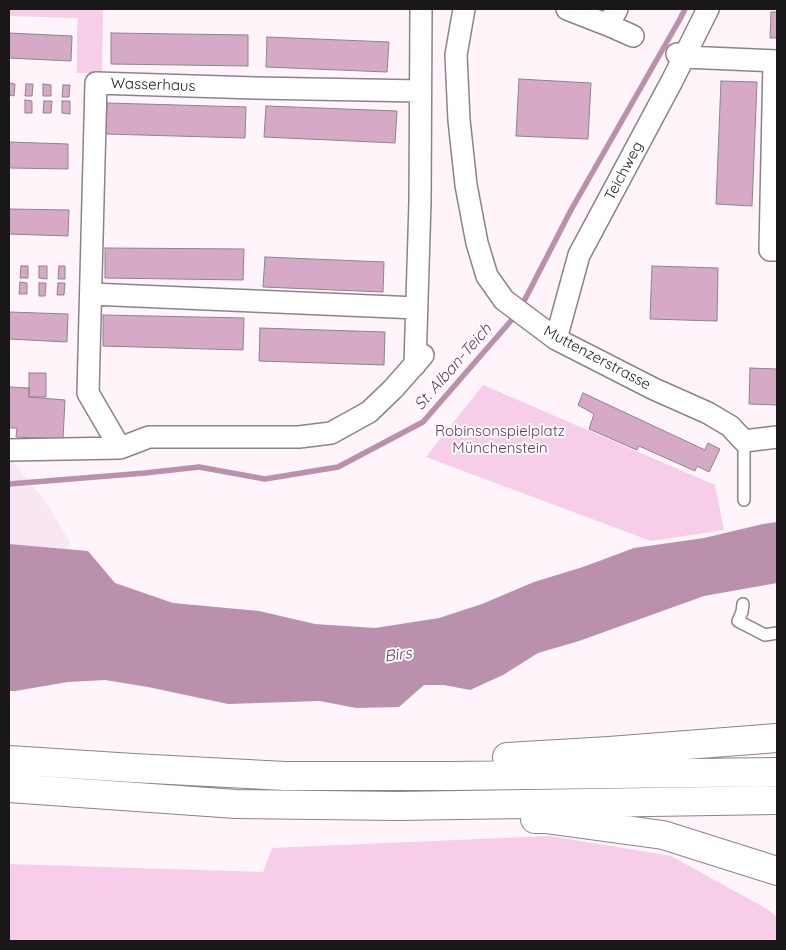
<!DOCTYPE html>
<meta charset="utf-8">
<style>
body{margin:0}
#map{position:relative;width:786px;height:950px;overflow:hidden;background:#fef4fa;font-family:Quicksand,sans-serif}
canvas{display:block}
.frame{position:absolute;inset:0;border:10px solid #1a1719;pointer-events:none}
</style>
<div id="map">
<canvas width="786" height="950"></canvas>
<div class="frame"></div>
</div>
<script>
const g = document.querySelector('canvas').getContext('2d');
g.lineJoin = 'round';
function fill(path, color) { g.fillStyle = color; g.fill(path, 'evenodd'); }
const poly = rows => new Path2D(rows.map(r => 'M' + r).join(''));
function strokePath(path, color, width, dash) { g.strokeStyle = color; g.lineWidth = width; g.lineCap = dash ? 'butt' : 'round'; g.setLineDash(dash || []); g.stroke(path); }
function drawText(font, color, halo, rows, align = 'center') {
  g.font = font + ' Quicksand,sans-serif'; g.lineWidth = 4; g.setLineDash([]); g.textBaseline = 'middle'; g.strokeStyle = halo; g.fillStyle = color; for (const [text, x, y, turn = 0] of rows) {
    g.save(); g.translate(x, y); g.rotate((+turn || 0) * Math.PI / 180); g.textAlign = isNaN(turn) ? turn : align; if (halo) g.strokeText(text, 0, 0); g.fillText(text, 0, 0); g.restore();
  }
}
const built = poly([
 [9,461,12,461,45,501,70,542,9,691]
]);
const green = poly([
 [9,9,103,9,102,73,77,73,77,33,78,18,9,16],
 [483,385,715,485,724,530,651,541,426,457],
 [550,836,671,856,767,909,777,917,777,941,9,941,9,864,263,872,272,848]
]);
const water = poly([
 [777,522,777,583,704,596,579,641,538,653,503,675,470,690,444,685,424,685,399,707,356,708,320,701,228,704,148,687,105,680,68,682,15,691,9,691,9,544,88,551,115,583,173,603,259,611,315,624,375,628,439,618,482,604,534,582,583,567,634,548,704,538,763,524]
]);
const stream = poly([
 [521,307,571,210,680,19,685,9],
 [9,484,145,473,199,467,265,479,338,467,423,422,516,315]
]);
const building = poly([
 [771,12,777,12,777,38,770,38,771,12],
 [9,33,72,36,71,61,9,58,9,33],
 [111,33,248,35,248,66,111,64,111,33],
 [267,37,389,42,387,72,266,67,267,37],
 [519,79,591,83,588,139,516,136,519,79],
 [721,81,757,82,752,206,716,204,721,81],
 [9,83,15,84,14,96,9,95,9,83],
 [26,84,33,84,32,96,25,96,26,84],
 [43,84,51,85,51,96,43,96,43,84],
 [63,85,70,85,69,97,62,97,63,85],
 [25,100,32,101,32,113,25,113,25,100],
 [44,101,52,101,51,113,43,113,44,101],
 [62,101,70,101,70,114,62,113,62,101],
 [107,103,246,107,245,138,106,134,107,103],
 [266,106,397,111,395,143,264,137,266,106],
 [9,142,68,144,68,169,9,168,9,142],
 [9,209,69,210,68,236,9,234,9,209],
 [105,248,244,249,243,280,105,278,105,248],
 [265,257,384,262,383,292,263,287,265,257],
 [21,266,28,266,28,278,20,278,21,266],
 [39,266,47,266,47,279,39,278,39,266],
 [59,266,65,266,65,279,58,279,59,266],
 [652,266,718,268,717,321,650,319,652,266],
 [20,282,27,283,27,294,19,294,20,282],
 [39,283,46,283,45,296,39,296,39,283],
 [58,283,65,283,64,295,57,295,58,283],
 [9,312,68,314,67,342,9,339,9,312],
 [103,315,244,318,243,350,103,346,103,315],
 [260,328,385,332,384,365,259,361,260,328],
 [750,368,777,369,777,405,749,404,750,368],
 [29,373,46,373,46,397,29,397,29,373],
 [9,387,29,388,29,397,65,400,63,439,16,437,17,428,9,428,9,387],
 [583,393,705,450,708,443,720,449,709,472,697,466,695,471,639,446,637,450,589,429,594,414,578,405,583,393]
]);
const lane = poly([
 [744,441,744,500],
 [743,604,742,612,738,621,765,635,777,633]
]);
const street = poly([
 [464,9,456,55,459,120,466,185,477,243,487,276,504,300,556,339,654,389,708,413,730,426,744,441,777,437],
 [567,9,608,25,617,9],
 [608,25,633,36],
 [677,54,685,57,777,61],
 [774,61,770,250,777,250],
 [91,294,417,308],
 [556,339,579,255,672,81,708,9],
 [415,365,420,202,421,9],
 [120,448,88,393,96,83,255,88,420,91],
 [9,450,120,448,149,437,299,437,331,433,369,412,393,389,423,355]
]);
const highway = poly([
 [507,757,609,751,777,738],
 [9,760,133,768,285,776,452,776,777,772],
 [9,788,236,804,398,806,777,800],
 [535,819,545,819,663,835,777,871]
]);
const streetNames = [
 ["Wasserhaus",153,85,2],
 ["Teichweg",624,171,-62],
 ["Muttenzerstrasse",597,358,28]
];
const parkNames = [
 ["Robinsonspielplatz",500,431],
 ["Münchenstein",500,448]
];
const waterNames = [
 ["St. Alban-Teich",453,367,-49],
 ["Birs",398,655,-8]
];
fill(built, '#f8e6f2');
fill(green, '#f8cde9');
fill(water, '#bb90ac');
strokePath(stream, '#bb90ac', 5.5);
fill(building, '#d6aac7');
strokePath(building, '#8d848a', 1);
strokePath(lane, '#8c8389', 14);
strokePath(street, '#8c8389', 24);
strokePath(highway, '#8c8389', 30);
strokePath(lane, '#fff', 11);
strokePath(street, '#fff', 21);
strokePath(highway, '#fff', 28);
drawText('15px', '#1a1719', '#fff', streetNames);
drawText('15px', '#6a335a', '#fff', parkNames);
drawText('italic 16px', '#6c355d', '#fff', waterNames);
</script>
